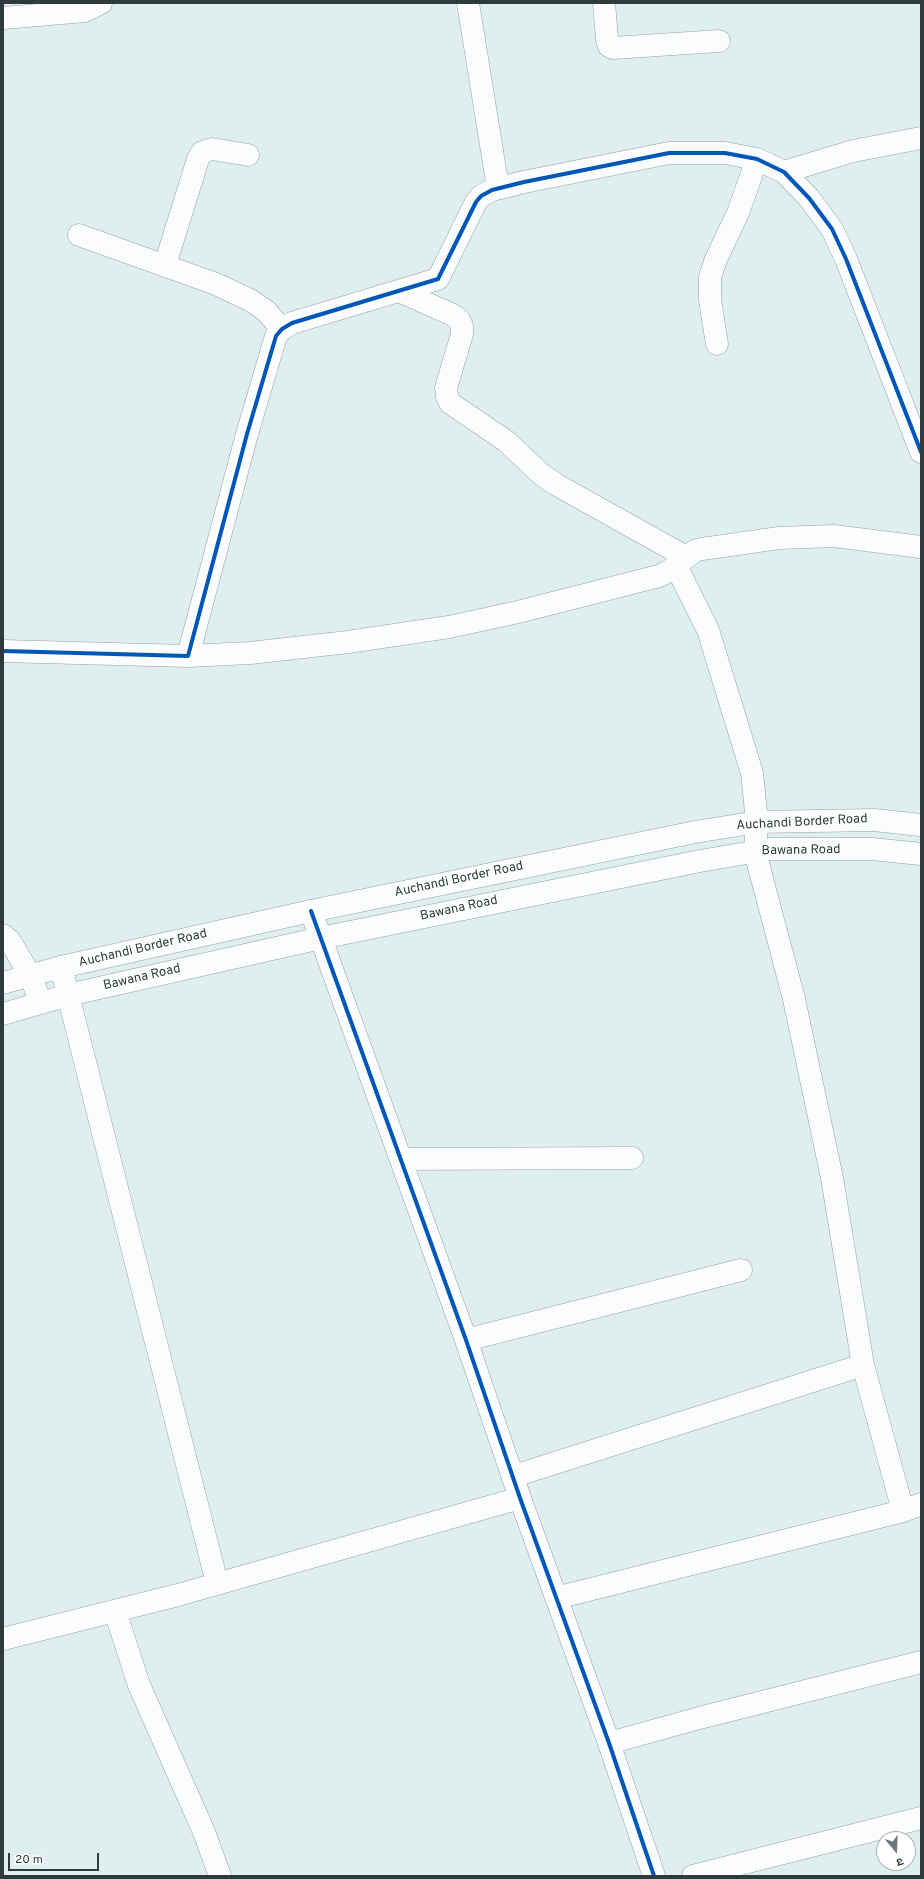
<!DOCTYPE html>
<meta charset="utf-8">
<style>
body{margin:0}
#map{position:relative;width:924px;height:1879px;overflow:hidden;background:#dfeeef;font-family:Overpass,"Noto Sans Devanagari",sans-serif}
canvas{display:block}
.frame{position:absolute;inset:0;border:4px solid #2f3a3a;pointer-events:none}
.north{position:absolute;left:876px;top:1831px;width:40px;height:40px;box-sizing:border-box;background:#fff;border:1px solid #acb0b0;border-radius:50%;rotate:161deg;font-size:11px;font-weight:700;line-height:16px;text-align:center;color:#2f3a3a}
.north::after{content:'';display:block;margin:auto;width:14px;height:18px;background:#6d7979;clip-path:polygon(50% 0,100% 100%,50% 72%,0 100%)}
.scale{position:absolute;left:8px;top:1853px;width:91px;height:18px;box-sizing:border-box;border:2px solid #2f3a3a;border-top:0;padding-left:5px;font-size:12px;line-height:14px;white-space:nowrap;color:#2f3a3a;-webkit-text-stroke:3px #fff;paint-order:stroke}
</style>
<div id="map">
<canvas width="924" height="1879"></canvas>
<div class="frame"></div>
<div class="north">उ</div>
<div class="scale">20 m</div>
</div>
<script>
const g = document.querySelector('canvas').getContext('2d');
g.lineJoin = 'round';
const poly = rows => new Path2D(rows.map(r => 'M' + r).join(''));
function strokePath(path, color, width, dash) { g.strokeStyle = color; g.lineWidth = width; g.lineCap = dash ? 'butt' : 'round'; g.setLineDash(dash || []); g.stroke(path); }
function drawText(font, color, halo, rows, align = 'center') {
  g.font = font + ' Overpass,sans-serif'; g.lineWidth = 3; g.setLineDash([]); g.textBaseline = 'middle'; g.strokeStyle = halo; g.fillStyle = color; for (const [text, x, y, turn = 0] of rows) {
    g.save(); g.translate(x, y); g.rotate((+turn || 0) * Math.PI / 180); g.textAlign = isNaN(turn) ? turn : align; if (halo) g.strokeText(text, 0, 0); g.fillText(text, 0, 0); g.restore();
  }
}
const minor = poly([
 [468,3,498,188],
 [604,3,607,39,609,46,613,48,719,41],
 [3,18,85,11,101,3],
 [784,172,853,151,921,138],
 [79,235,216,284,250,300,266,311,282,329],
 [165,265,198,159,202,152,212,149,248,155],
 [399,291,453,315,459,320,462,326,462,334,446,388,447,396,450,403,506,441,542,475,557,485,686,557],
 [717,344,710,300,710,277,716,259,738,213,757,159],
 [676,566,708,630,752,773,757,822,755,852,794,999,832,1178,863,1365,903,1511],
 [3,651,188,656,247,434,276,336,282,329,292,323,438,279,476,202,481,196,492,190,524,182,669,153,725,153,757,159,784,172,809,198,832,229,846,259,921,452],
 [188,656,250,653,348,642,449,627,518,612,659,576,669,571,696,550,702,549,779,538,834,536,921,547],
 [311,911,466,1340,520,1498,609,1743,654,1876],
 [3,935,10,941,30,975,41,1003],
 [61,967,217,1583],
 [402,1159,632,1158],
 [466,1340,741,1270],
 [514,1476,863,1365],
 [556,1598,903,1511,921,1504],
 [115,1611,139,1685,204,1832,220,1876],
 [3,1639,178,1595,520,1498],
 [609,1743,703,1717,921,1662],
 [693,1876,921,1818]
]);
const primary = poly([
 [3,983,61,967,311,911,695,832,757,822,874,820,921,825],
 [3,1014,68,995,321,938,700,861,770,849,872,849,921,854]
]);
const cycleway = poly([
 [3,651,188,656,247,434,276,336,282,329,292,323,438,279,476,202,481,196,492,190,524,182,669,153,725,153,757,159,784,172,809,198,832,229,846,259,921,452],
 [311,911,466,1340,520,1498,609,1743,654,1876]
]);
const streetNames = [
 ["Auchandi Border Road",802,823,-3],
 ["Bawana Road",801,851,-1],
 ["Auchandi Border Road",459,880,-12],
 ["Bawana Road",459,909,-12],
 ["Auchandi Border Road",143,949,-13],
 ["Bawana Road",142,978,-13]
];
strokePath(minor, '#95a0a1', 23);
strokePath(primary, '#95a0a1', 23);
strokePath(minor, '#fafcfd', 22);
strokePath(primary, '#fafcfd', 22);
strokePath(cycleway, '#0057b8', 4);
drawText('13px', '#2f3a3a', '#fff', streetNames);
</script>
